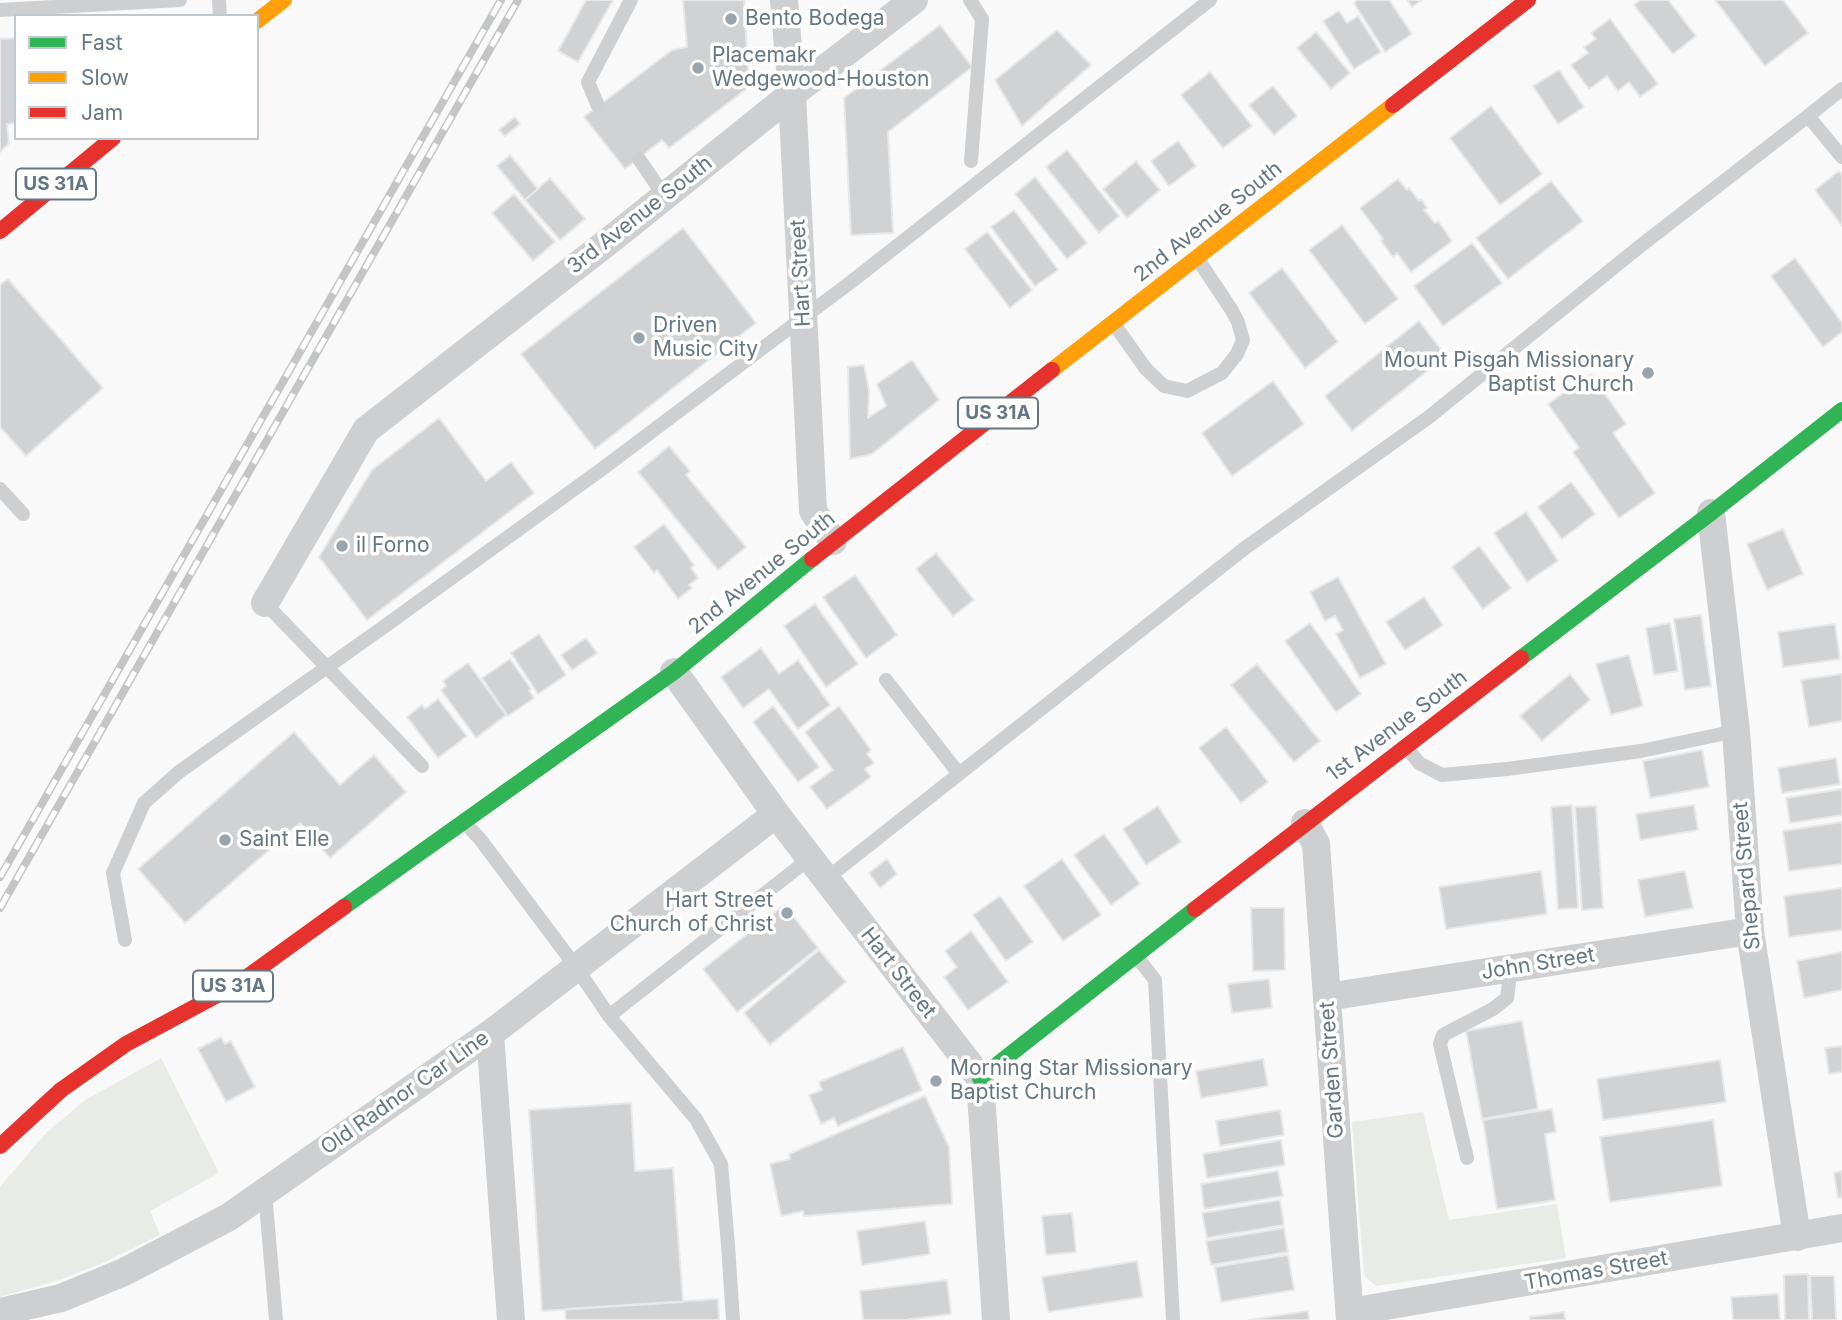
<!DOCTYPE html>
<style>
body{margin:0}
#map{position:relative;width:1842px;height:1320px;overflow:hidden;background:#f9f9f9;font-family:Inter,sans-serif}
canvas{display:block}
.legend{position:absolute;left:14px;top:14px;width:245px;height:126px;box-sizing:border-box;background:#fff;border:2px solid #c1c8cd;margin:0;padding:9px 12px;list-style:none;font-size:21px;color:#657683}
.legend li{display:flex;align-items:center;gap:14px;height:35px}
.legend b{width:35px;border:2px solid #c1c8cd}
</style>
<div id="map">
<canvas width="1842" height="1320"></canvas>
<ul class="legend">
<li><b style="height:9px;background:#30b455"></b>Fast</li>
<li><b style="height:9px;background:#ff9f0a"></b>Slow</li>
<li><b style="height:9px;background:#e5322d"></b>Jam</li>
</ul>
</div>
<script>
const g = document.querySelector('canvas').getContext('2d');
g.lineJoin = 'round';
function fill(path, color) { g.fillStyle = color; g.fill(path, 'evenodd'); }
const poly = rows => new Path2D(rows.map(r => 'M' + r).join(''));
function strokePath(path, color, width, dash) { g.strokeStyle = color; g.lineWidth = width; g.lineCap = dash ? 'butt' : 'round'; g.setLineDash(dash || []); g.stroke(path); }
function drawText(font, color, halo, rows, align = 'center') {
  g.font = font + ' Inter,sans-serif'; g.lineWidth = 7; g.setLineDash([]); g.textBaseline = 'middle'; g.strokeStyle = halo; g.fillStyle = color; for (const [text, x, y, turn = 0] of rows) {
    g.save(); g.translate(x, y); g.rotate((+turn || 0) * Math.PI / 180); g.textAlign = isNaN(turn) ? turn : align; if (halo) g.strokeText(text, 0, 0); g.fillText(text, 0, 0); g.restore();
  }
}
const green = poly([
 [161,1058,219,1173,150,1211,160,1235,103,1263,59,1280,0,1297,0,1187,45,1134,85,1100],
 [1423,1112,1449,1220,1557,1204,1566,1258,1376,1286,1364,1276,1352,1122]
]);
const building = poly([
 [586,0,613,0,578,62,558,51,586,0],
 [683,0,744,0,749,87,669,148,662,140,625,169,584,117,672,50,687,47,683,0],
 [1358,0,1389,0,1412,34,1385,52,1354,3,1358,0],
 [1407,0,1422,0,1412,7,1407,0],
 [1640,0,1668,0,1696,36,1673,54,1634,5,1640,0],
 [1715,0,1783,0,1808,33,1765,66,1715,0],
 [1339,11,1347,23,1358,16,1381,52,1354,69,1323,21,1339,11],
 [1610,19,1658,84,1640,97,1629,82,1618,91,1607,76,1589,89,1571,65,1588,53,1584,47,1596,39,1591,33,1610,19],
 [940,25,972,67,888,132,893,233,851,235,844,98,940,25],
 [1057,30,1091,65,1022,126,995,80,1057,30],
 [1316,32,1350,73,1331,89,1297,48,1316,32],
 [16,38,16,123,7,124,9,143,0,152,0,39,16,38],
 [1559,70,1584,107,1558,124,1533,86,1559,70],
 [1210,72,1252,126,1223,148,1181,95,1210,72],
 [1273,86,1297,116,1274,135,1249,105,1273,86],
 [1491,106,1542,174,1500,205,1450,138,1491,106],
 [515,117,520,124,505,136,499,130,515,117],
 [1178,141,1196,166,1169,186,1151,161,1178,141],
 [1067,150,1119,216,1099,233,1046,167,1067,150],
 [510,155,538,189,525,200,497,166,510,155],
 [1136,161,1160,190,1127,218,1103,189,1136,161],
 [1839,171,1842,175,1842,226,1815,190,1839,171],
 [1035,177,1087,243,1067,259,1015,194,1035,177],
 [550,178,585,219,560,240,525,200,550,178],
 [1398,179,1407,190,1409,188,1419,201,1421,199,1427,208,1424,210,1435,223,1438,221,1452,241,1411,272,1397,253,1393,257,1381,241,1383,239,1360,208,1398,179],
 [1551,181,1583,221,1508,279,1476,238,1551,181],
 [514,194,555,242,533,261,492,213,514,194],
 [1014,210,1058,270,1035,286,991,227,1014,210],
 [1342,225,1398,299,1365,324,1309,250,1342,225],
 [683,228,756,323,595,449,521,354,683,228],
 [987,232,1032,290,1010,308,965,249,987,232],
 [1472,243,1502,283,1443,326,1414,286,1472,243],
 [1795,258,1842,323,1842,332,1823,347,1771,276,1795,258],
 [1282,268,1338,342,1305,368,1249,293,1282,268],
 [8,279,103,388,26,456,0,427,0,285,8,279],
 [1419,321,1446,356,1352,431,1325,396,1419,321],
 [912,360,939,400,872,454,850,459,848,367,864,365,869,391,868,418,886,406,877,384,912,360],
 [1591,374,1626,424,1613,433,1655,493,1619,518,1573,452,1579,448,1548,404,1591,374],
 [1273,381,1304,424,1232,476,1202,433,1273,381],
 [439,418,486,481,511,462,534,493,367,620,319,557,372,470,439,418],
 [669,446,690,471,686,475,746,547,718,570,638,472,669,446],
 [1571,482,1595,514,1562,539,1538,507,1571,482],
 [1526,512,1558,561,1527,582,1494,533,1526,512],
 [664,524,694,565,691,568,698,578,689,585,692,588,678,599,657,570,654,573,634,547,664,524],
 [1783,529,1803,574,1767,590,1747,544,1783,529],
 [1479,546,1511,588,1483,609,1452,567,1479,546],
 [936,553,974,600,953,616,916,569,936,553],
 [855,575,897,635,866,658,823,597,855,575],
 [1338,577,1386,664,1360,678,1336,634,1343,630,1335,616,1325,621,1310,592,1338,577],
 [1424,597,1443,625,1405,650,1386,622,1424,597],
 [815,604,858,664,826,687,784,626,815,604],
 [1701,615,1711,686,1685,690,1674,619,1701,615],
 [1310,623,1361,694,1336,712,1285,641,1310,623],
 [1670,623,1678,671,1654,675,1646,628,1670,623],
 [1835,624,1840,659,1783,667,1778,632,1835,624],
 [539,634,566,675,538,694,511,653,539,634],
 [586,638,597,653,572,670,561,655,586,638],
 [761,648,779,674,798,660,830,705,798,729,769,689,743,708,721,677,761,648],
 [1629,655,1643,706,1611,715,1596,664,1629,655],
 [510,659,531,689,529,691,534,698,508,716,482,678,510,659],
 [468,663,506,715,476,738,441,690,446,686,443,681,468,663],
 [1257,664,1320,741,1294,762,1231,685,1257,664],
 [1570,674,1590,700,1542,741,1520,716,1570,674],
 [1842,674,1842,721,1809,727,1801,680,1842,674],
 [438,699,467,736,438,758,407,717,422,705,425,709,438,699],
 [773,706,819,767,798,782,753,722,773,706],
 [839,706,871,750,867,754,874,763,865,769,871,777,827,809,810,787,833,770,805,732,839,706],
 [1226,727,1268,782,1241,803,1199,748,1226,727],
 [294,732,340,785,374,755,406,792,330,858,300,823,185,923,138,869,294,732],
 [1702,750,1709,787,1650,798,1643,761,1702,750],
 [1836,758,1840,784,1782,793,1778,768,1836,758],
 [1842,789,1842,815,1790,823,1786,798,1842,789],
 [1572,805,1578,908,1558,909,1551,807,1572,805],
 [1694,805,1698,830,1640,840,1636,814,1694,805],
 [1158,806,1181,842,1146,865,1123,829,1158,806],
 [1596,806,1603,908,1582,910,1575,807,1596,806],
 [1842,822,1842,864,1789,871,1783,831,1842,822],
 [1104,834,1140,884,1111,905,1074,855,1104,834],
 [887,859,897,874,880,888,869,873,887,859],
 [1062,859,1101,915,1063,941,1024,886,1062,859],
 [1541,871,1547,914,1446,929,1439,887,1541,871],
 [1685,871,1693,908,1645,917,1638,880,1685,871],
 [1842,888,1842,930,1789,937,1784,896,1842,888],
 [1000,896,1033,942,1006,961,973,915,1000,896],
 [784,905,818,948,737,1012,703,969,784,905],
 [1251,908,1284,908,1285,970,1253,971,1251,908],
 [971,931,1008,982,968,1010,944,977,957,967,945,951,971,931],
 [819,950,846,982,770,1045,744,1013,819,950],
 [1842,952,1842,990,1804,998,1797,961,1842,952],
 [1269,979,1272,1008,1232,1013,1228,984,1269,979],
 [1522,1021,1538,1109,1482,1119,1466,1031,1522,1021],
 [221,1037,225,1044,231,1041,255,1087,226,1102,198,1049,221,1037],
 [1842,1046,1842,1072,1829,1074,1825,1048,1842,1046],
 [903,1047,922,1090,838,1126,834,1118,821,1124,809,1095,822,1090,819,1082,903,1047],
 [1263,1059,1268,1086,1201,1098,1196,1071,1263,1059],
 [1720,1060,1726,1102,1603,1120,1597,1079,1720,1060],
 [925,1096,949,1147,952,1204,804,1216,803,1211,781,1216,770,1164,790,1159,789,1154,925,1096],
 [631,1103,635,1171,673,1168,683,1302,542,1311,529,1110,631,1103],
 [1552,1109,1556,1132,1545,1134,1555,1200,1497,1209,1483,1120,1552,1109],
 [1280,1110,1284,1135,1220,1146,1216,1121,1280,1110],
 [1713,1120,1722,1186,1610,1202,1600,1137,1713,1120],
 [1281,1140,1285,1165,1207,1178,1203,1154,1281,1140],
 [1278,1171,1283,1196,1204,1209,1201,1184,1278,1171],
 [1842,1171,1842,1197,1838,1198,1834,1173,1842,1171],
 [1280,1200,1284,1225,1207,1238,1202,1213,1280,1200],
 [1072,1213,1076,1252,1046,1255,1042,1216,1072,1213],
 [925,1221,930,1254,862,1265,857,1231,925,1221],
 [1284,1228,1288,1252,1211,1265,1206,1241,1284,1228],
 [1288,1255,1294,1290,1221,1302,1215,1267,1288,1255],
 [1137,1261,1143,1297,1048,1312,1042,1277,1137,1261],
 [1808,1274,1809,1320,1785,1320,1784,1275,1808,1274],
 [1810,1276,1834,1276,1836,1320,1812,1320,1810,1276],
 [947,1280,951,1314,905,1320,863,1320,860,1291,947,1280],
 [1778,1294,1780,1320,1733,1320,1731,1297,1778,1294],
 [718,1299,719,1320,566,1320,565,1309,718,1299],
 [1308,1311,1309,1320,1248,1320,1308,1311],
 [1564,1312,1565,1320,1530,1320,1530,1317,1564,1312]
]);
const lane = poly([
 [219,0,220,16],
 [970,0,982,19,971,161],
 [0,10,180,0],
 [598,106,588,82,631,0],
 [1808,116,1842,89],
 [639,159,665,197],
 [1114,324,1146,369,1164,386,1187,391,1222,373,1237,354,1243,340,1238,322,1231,309,1197,258],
 [0,489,23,514],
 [265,603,422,766],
 [886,680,959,774],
 [1407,748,1419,763,1442,775,1507,769,1641,751,1736,731],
 [464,822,480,839,576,967,609,1016,696,1119,721,1164,728,1245,733,1320],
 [826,879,1245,548,1429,417,1639,247,1808,116,1842,157],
 [125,940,113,873,144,803,179,772,385,626,602,469,764,347,851,282,1210,0],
 [1137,957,1155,980,1173,1320],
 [609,1016,810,858],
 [1467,1158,1440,1044,1443,1035,1493,1009,1507,998,1511,968],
 [265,1192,276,1320]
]);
const street = poly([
 [784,0,792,94,813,511,833,541],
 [1711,513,1736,731,1750,931,1797,1237],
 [265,603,366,430,614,237,792,94,914,0],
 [674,672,776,814,980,1078,996,1320],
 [1305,823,1316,844,1350,1320],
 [1327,997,1750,931],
 [490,1034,511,1320],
 [0,1312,61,1298,124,1272,229,1217,490,1034,776,814],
 [1350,1312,1842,1228]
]);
const fast = poly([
 [1521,658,1711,513,1842,410],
 [344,907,674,672,812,559],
 [980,1078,1195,909]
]);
const slow = poly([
 [257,21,284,0],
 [1052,370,1393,105]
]);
const jam = poly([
 [1393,105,1528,0],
 [0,231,113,138],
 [812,559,1052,370],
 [1195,909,1521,658],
 [0,1146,61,1090,126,1044,236,985,344,907]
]);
const rail = poly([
 [0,877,501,0],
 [0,908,518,0]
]);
const markers = [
 [731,19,7,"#99a4ac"],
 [698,68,7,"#99a4ac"],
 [639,338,7,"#99a4ac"],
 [1648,373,7,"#99a4ac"],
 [342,546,7,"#99a4ac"],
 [225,840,7,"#99a4ac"],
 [787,913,7,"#99a4ac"],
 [936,1081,7,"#99a4ac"]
];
const shields = [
 [56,184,80],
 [998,413,80],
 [233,986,80]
];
const shieldNames = [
 ["US 31A",56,184],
 ["US 31A",998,413],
 ["US 31A",233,986]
];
const poiNames = [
 ["Bento Bodega",745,19],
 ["Placemakr",712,56],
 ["Wedgewood-Houston",712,80],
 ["Driven",653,326],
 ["Music City",653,350],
 ["Mount Pisgah Missionary",1634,361,"right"],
 ["Baptist Church",1634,385,"right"],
 ["il Forno",356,546],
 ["Saint Elle",239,840],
 ["Hart Street",773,901,"right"],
 ["Church of Christ",773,925,"right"],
 ["Morning Star Missionary",950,1069],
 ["Baptist Church",950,1093]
];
const streetNames = [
 ["3rd Avenue South",640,215,-38],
 ["2nd Avenue South",1208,222,-38],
 ["Hart Street",801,273,-93],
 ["2nd Avenue South",762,573,-39],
 ["1st Avenue South",1397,726,-37],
 ["Shepard Street",1747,876,-95],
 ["John Street",1538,964,-9],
 ["Hart Street",898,973,52],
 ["Garden Street",1332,1070,-94],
 ["Old Radnor Car Line",405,1093,-35],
 ["Thomas Street",1596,1271,-10]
];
fill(green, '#e8ebe6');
fill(building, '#d0d2d3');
strokePath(building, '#e8e8e8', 2);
strokePath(lane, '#cecfd0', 14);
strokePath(street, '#cecfd0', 28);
strokePath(fast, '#30b455', 16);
strokePath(slow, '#ff9f0a', 16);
strokePath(jam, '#e5322d', 16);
strokePath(rail, '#c3c5c6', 8);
strokePath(rail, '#fff', 5, [16]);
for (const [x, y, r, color] of markers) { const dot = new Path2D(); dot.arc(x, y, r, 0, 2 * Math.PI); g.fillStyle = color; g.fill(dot); strokePath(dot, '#fff', 2.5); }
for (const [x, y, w] of shields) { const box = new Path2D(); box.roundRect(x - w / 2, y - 15.5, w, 31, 5); g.fillStyle = '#fff'; g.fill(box); strokePath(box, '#657683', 2); }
drawText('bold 19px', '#657683', null, shieldNames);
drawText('21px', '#657683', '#fff', poiNames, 'left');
drawText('21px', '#657683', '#fff', streetNames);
</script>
